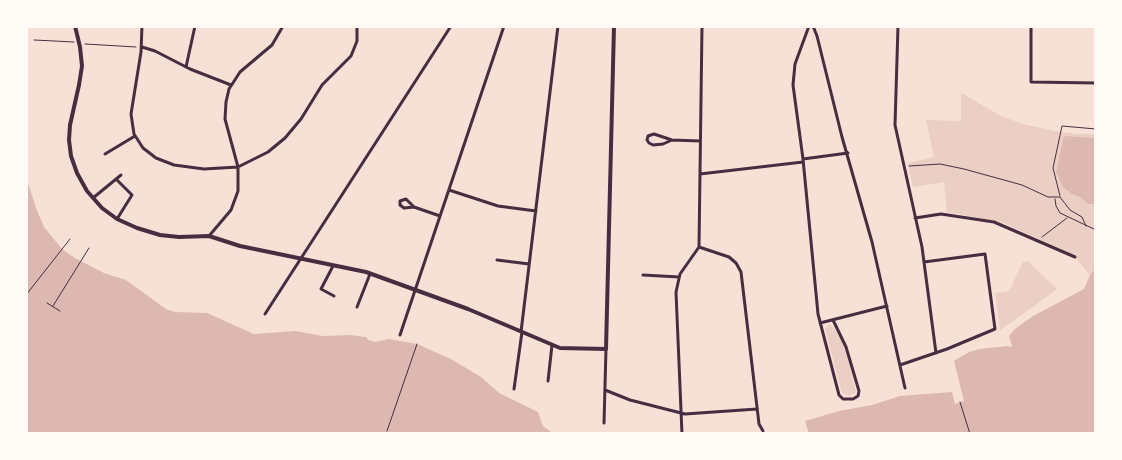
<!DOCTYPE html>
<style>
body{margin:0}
#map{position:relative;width:1122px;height:460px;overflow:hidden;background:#f7e1d7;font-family:"IBM Plex Sans",sans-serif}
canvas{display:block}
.frame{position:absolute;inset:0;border:28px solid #fffaf5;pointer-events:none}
</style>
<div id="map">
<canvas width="1122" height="460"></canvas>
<div class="frame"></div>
</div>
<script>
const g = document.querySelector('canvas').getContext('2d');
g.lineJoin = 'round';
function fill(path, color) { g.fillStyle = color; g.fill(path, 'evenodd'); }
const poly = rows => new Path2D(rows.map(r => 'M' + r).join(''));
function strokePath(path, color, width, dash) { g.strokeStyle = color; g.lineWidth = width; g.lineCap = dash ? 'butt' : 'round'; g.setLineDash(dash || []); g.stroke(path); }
const green = poly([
 [961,93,1001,116,1023,124,1055,131,1078,134,1096,134,1096,267,1090,275,1077,260,1071,257,1072,254,1001,222,947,212,944,182,913,187,908,163,934,157,926,120,961,121],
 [1028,261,1057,289,1015,320,1000,330,995,293,1009,291,1023,262],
 [829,324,834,328,842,342,848,360,856,392,850,396,842,393,825,329]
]);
const water = poly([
 [1064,136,1096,138,1096,204,1088,204,1080,197,1072,194,1063,187,1056,172],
 [26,177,36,208,44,227,62,249,75,258,104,273,126,280,166,309,175,312,207,313,254,334,296,331,322,336,350,335,366,337,368,340,375,342,389,339,417,344,451,359,481,377,499,393,538,412,543,426,554,434,26,434],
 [1096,267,1096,434,809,434,805,421,839,411,872,405,900,396,952,392,955,404,964,401,954,361,969,352,980,349,1007,346,1011,347,1012,346,1009,336,1016,328,1033,316,1084,289,1090,275]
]);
const path = poly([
 [34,40,74,42],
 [85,44,136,47],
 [909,166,940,164,964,169,1022,185,1048,197,1060,197,1070,210,1082,217,1086,226],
 [1060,196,1053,168,1062,126,1096,129],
 [1055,199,1056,206,1060,213,1096,230],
 [1042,237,1067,218],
 [26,295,70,239],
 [47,303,60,311],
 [53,306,89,248],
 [960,402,970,434],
 [387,431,417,344]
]);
const minor = poly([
 [142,26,141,52,131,114,134,134,143,148,156,158,174,165,204,169,238,167,268,152,285,138,301,119,322,85,351,56,357,41,357,26],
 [809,26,795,64,793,85,803,159,818,314,839,395,843,399,853,399,858,396,859,391,846,347,833,320],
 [813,26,817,36,842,137,872,242,905,388],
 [898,26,895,125,922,247,936,353],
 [1031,26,1031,82,1096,83],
 [142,47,155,51,190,69,231,85],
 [186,67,195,26],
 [672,140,663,144,653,145,649,143,647,140,648,136,654,134,672,140,700,141],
 [105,154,135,136],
 [803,159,848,153],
 [700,174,803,162],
 [116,179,132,195,117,219],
 [449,190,498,206,536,211],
 [93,198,121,175],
 [414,207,406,199,400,201,400,205,404,208,414,207,440,216],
 [915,218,941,214,994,222,1075,257],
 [209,236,231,210,238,191,238,167,225,119,226,102,229,89,240,72,272,45,283,26],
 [699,247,729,257,736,263,741,272,759,424,763,431],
 [497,260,529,264],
 [333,266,321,289,334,296],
 [643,275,679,277],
 [357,307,370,274],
 [265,314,451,26],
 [820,323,887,306],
 [521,332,558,26],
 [400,335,504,26],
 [900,365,947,349,995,329,985,254,924,262],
 [548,381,552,345],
 [514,389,522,332],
 [605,390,630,400,685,414,757,409],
 [604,423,606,349],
 [682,434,676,292,680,274,699,247,702,26]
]);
const tertiary = poly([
 [75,26,80,47,82,66,79,85,70,125,69,140,71,156,77,173,87,191,102,208,117,219,137,228,160,235,179,237,209,236,240,246,366,272,468,309,560,348,606,349,614,26]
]);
fill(green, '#ebcfc5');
fill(water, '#dcb8b0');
strokePath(path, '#4a2c40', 1);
strokePath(minor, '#4a2c40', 3);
strokePath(tertiary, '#4a2c40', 4);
</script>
